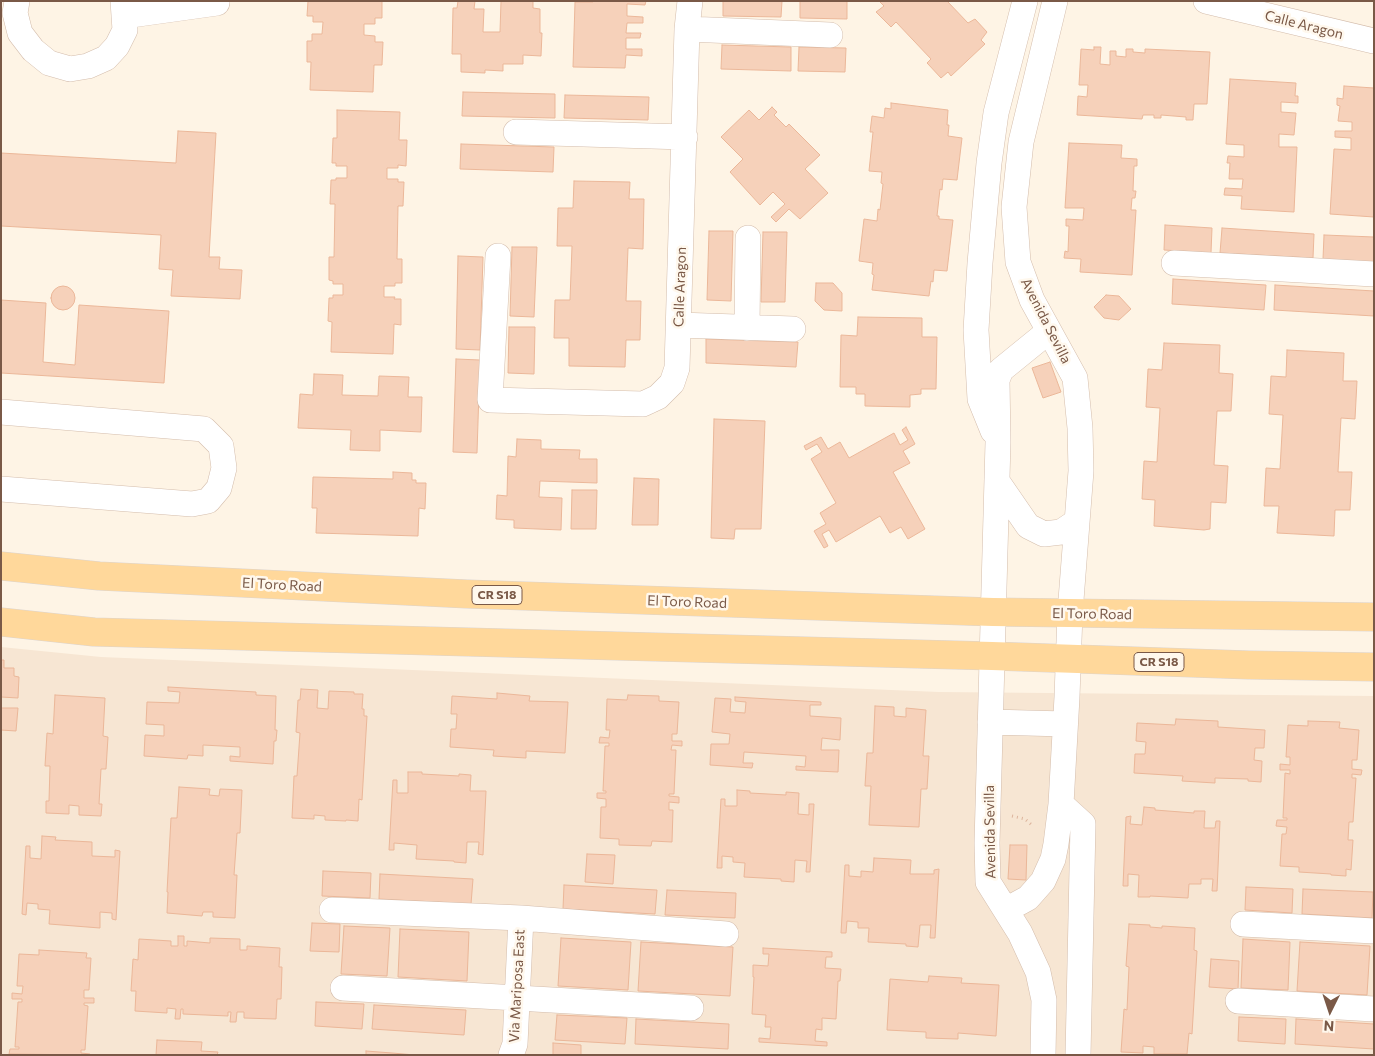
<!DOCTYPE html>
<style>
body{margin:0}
#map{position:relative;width:1375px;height:1056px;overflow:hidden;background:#fef4e5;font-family:Commissioner,sans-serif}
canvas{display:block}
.frame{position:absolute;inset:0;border:2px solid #7a5947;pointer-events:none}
.north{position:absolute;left:1305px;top:986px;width:50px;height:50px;-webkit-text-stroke:4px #fff8ed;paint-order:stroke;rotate:184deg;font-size:14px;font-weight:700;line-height:20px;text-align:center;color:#7a5947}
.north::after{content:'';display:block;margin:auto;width:18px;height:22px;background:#7a5947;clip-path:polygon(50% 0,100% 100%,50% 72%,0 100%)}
</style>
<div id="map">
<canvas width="1375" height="1056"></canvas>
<div class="frame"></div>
<div class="north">N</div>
</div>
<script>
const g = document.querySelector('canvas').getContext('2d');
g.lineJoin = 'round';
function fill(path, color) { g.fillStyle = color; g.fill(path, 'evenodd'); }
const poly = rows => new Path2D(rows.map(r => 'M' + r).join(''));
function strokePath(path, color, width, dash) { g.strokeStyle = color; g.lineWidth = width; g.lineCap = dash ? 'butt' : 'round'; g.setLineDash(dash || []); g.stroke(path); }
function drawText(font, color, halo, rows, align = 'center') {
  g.font = font + ' Commissioner,sans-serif'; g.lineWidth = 5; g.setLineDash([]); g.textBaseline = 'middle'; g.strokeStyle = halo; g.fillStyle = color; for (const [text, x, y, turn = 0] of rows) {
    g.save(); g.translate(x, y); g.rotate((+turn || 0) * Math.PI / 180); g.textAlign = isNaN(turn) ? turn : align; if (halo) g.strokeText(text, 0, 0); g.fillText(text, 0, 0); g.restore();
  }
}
const residential = poly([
 [1,647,101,657,939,692,1374,696,1374,1055,1,1055]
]);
const building = poly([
 [308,1,382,1,382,18,375,18,375,24,364,24,364,35,375,36,375,42,383,42,382,65,374,65,373,92,310,90,311,62,307,62,307,41,312,41,312,34,322,34,323,22,313,22,313,16,307,16,308,1],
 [458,1,475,1,474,9,484,9,483,32,500,32,501,1,533,1,533,8,540,9,540,33,542,33,541,56,523,55,523,64,503,64,503,71,485,70,485,73,461,72,461,54,452,54,453,8,457,8,458,1],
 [593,1,646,1,645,5,627,4,627,16,643,17,643,23,627,23,626,33,641,33,640,38,626,38,626,49,642,49,642,56,626,55,625,68,573,67,575,2,593,2,593,1],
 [723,1,782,1,781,17,723,16,723,1],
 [800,1,847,1,847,19,800,18,800,1],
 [879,1,947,1,968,23,975,19,987,32,981,40,985,44,951,76,948,72,941,78,928,64,927,63,931,59,896,22,891,27,876,12,884,6,879,1],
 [722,45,791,47,791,71,721,69,722,45],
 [799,47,846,48,845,72,798,71,799,47],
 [1094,47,1101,47,1100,64,1110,65,1110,51,1116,51,1116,56,1126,57,1126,49,1133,49,1133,52,1145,53,1145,49,1210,52,1207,104,1194,104,1193,120,1186,120,1186,117,1161,115,1161,118,1154,118,1154,115,1143,115,1142,119,1077,115,1078,96,1087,97,1088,85,1079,85,1081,49,1094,50,1094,47],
 [1230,79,1296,83,1295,96,1298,96,1298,103,1281,102,1281,112,1296,113,1294,135,1279,134,1279,147,1297,147,1294,212,1241,209,1242,196,1224,195,1225,188,1242,189,1243,179,1229,179,1230,163,1227,163,1228,156,1244,157,1244,145,1226,144,1230,79],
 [1344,86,1374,88,1374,217,1330,214,1334,149,1351,150,1351,138,1335,137,1335,131,1352,131,1352,122,1338,121,1340,106,1337,105,1337,98,1343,99,1344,86],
 [463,92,555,94,555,118,462,116,463,92],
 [565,95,649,97,648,120,564,118,565,95],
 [891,103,948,110,947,125,949,125,948,136,962,138,957,180,943,179,942,190,940,189,937,216,939,216,939,219,953,220,947,271,934,270,933,282,931,281,929,296,872,290,874,275,872,274,873,263,859,261,864,219,877,221,878,209,880,210,883,184,881,183,882,172,869,171,873,132,870,132,872,116,884,118,885,108,891,109,891,103],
 [772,107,777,112,774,115,786,127,789,124,820,155,805,169,828,193,800,219,789,209,776,222,771,217,785,204,773,192,760,205,730,172,743,159,721,137,749,110,759,120,772,107],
 [337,110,400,112,399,140,407,140,406,166,398,165,398,168,387,168,387,179,398,179,398,182,404,182,403,206,398,206,397,259,402,259,402,283,395,283,395,286,384,286,384,297,395,297,394,299,401,299,401,325,394,324,393,354,331,352,332,322,328,321,329,298,333,298,333,295,343,295,343,284,333,284,333,281,329,280,329,257,334,257,335,204,330,204,331,180,336,180,336,178,347,178,347,166,336,166,336,163,332,163,333,138,337,138,337,110],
 [178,131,216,133,209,257,220,257,219,269,242,270,240,299,171,296,173,270,159,269,161,235,1,226,1,153,176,163,178,131],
 [1069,143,1122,145,1121,158,1137,159,1137,166,1134,166,1133,191,1136,191,1135,198,1132,198,1131,210,1136,210,1132,275,1080,272,1081,259,1064,258,1065,251,1068,252,1069,226,1066,226,1066,219,1083,220,1084,208,1065,208,1069,143],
 [461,144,554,147,553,172,460,169,461,144],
 [574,181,630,182,629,199,644,199,643,249,628,248,626,301,641,301,640,340,626,340,625,367,569,366,569,338,554,338,555,300,570,300,572,246,557,246,558,208,573,208,574,181],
 [1165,225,1212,228,1211,253,1164,250,1165,225],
 [1222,228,1314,234,1313,258,1220,253,1222,228],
 [709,231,733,231,731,301,707,300,709,231],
 [763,232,787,232,785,302,761,302,763,232],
 [1324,235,1374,237,1374,262,1323,259,1324,235],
 [512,247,537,247,534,317,510,316,512,247],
 [458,256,483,257,480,350,456,349,458,256],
 [1173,279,1266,285,1264,310,1172,304,1173,279],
 [816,283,833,283,842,293,842,311,824,310,815,301,816,283],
 [1275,285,1374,291,1374,316,1274,310,1275,285],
 '51 298a12 12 0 1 1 24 0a12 12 0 1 1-24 0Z',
 [1106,295,1119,296,1131,309,1119,320,1104,318,1094,307,1106,295],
 [1,300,46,303,43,362,75,365,79,305,169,311,164,383,1,373,1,300],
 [858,317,922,318,922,337,937,337,936,389,921,389,921,394,910,395,910,407,865,406,865,394,856,394,856,387,840,387,841,335,857,336,858,317],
 [509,327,535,327,534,374,508,373,509,327],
 [706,339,798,342,796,367,706,363,706,339],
 [1164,343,1220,345,1219,373,1233,374,1231,411,1217,411,1214,465,1228,466,1226,503,1211,502,1210,529,1204,530,1154,526,1155,500,1142,499,1144,461,1157,462,1160,408,1146,407,1148,369,1162,370,1164,343],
 [1287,350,1344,353,1343,381,1357,381,1355,419,1341,418,1338,472,1352,472,1350,510,1335,510,1334,536,1277,533,1279,506,1264,506,1266,468,1280,469,1283,415,1269,414,1271,376,1286,377,1287,350],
 [456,359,480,360,477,453,453,452,456,359],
 [1050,362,1061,392,1043,398,1032,368,1050,362],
 [314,374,343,375,342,395,378,396,379,376,409,377,408,397,422,397,421,432,380,430,380,451,350,450,351,430,298,428,300,394,313,395,314,374],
 [714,419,765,421,761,529,735,529,734,539,711,538,714,419],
 [906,427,915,444,903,451,910,463,893,472,925,529,908,539,901,527,890,533,880,516,836,542,829,530,822,534,828,546,824,548,814,531,826,524,820,513,836,503,811,459,822,452,817,444,806,450,804,446,821,437,828,449,840,442,849,458,894,433,900,445,908,440,902,430,906,427],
 [517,439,541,440,541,449,580,450,579,459,597,459,597,483,540,481,539,497,562,498,561,530,514,528,514,520,496,519,497,495,507,496,508,456,516,457,517,439],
 [393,472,412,473,412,480,416,480,416,483,426,483,425,509,419,508,418,536,316,533,317,508,312,508,313,477,393,479,393,472],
 [634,478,659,479,658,525,632,525,634,478],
 [572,490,597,490,596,529,571,529,572,490],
 [1,660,4,660,4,668,14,668,14,676,19,677,18,698,1,697,1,660],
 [168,687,256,692,256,695,276,696,275,730,277,730,276,741,274,741,273,764,230,761,230,756,240,757,240,747,203,745,203,756,188,755,187,759,144,756,145,735,164,736,164,725,146,724,147,702,179,703,180,692,168,691,168,687],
 [301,689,318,690,317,708,328,709,329,691,354,692,354,694,363,694,362,709,364,709,364,716,367,716,362,800,359,799,358,821,346,820,346,821,325,820,325,816,314,815,314,819,292,818,294,776,297,776,300,733,296,732,298,700,300,700,301,689],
 [497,693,530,696,529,701,568,702,565,753,526,751,526,758,493,756,494,750,450,747,451,729,456,729,457,714,451,714,452,696,497,699,497,693],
 [55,695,105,698,103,736,108,737,106,769,101,769,99,804,102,804,101,816,79,815,79,806,69,805,69,814,46,813,46,801,49,801,50,766,45,766,47,733,53,734,55,695],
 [628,695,659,696,659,701,679,702,677,734,672,734,672,741,682,741,682,746,672,745,671,750,676,750,674,794,669,794,669,796,679,797,679,803,669,802,669,810,673,810,672,842,652,841,651,846,619,845,619,839,600,838,601,807,606,807,606,799,597,798,597,793,606,793,606,791,603,791,605,746,609,746,609,743,599,743,600,737,609,738,610,730,606,730,607,699,627,700,628,695],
 [735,697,821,702,821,705,810,705,810,716,841,718,840,740,822,738,821,750,839,750,838,772,796,770,796,766,805,767,806,756,744,752,743,763,753,763,752,768,710,765,711,744,729,744,730,734,712,732,715,698,731,699,730,712,745,713,746,702,735,701,735,697],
 [875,706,894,707,894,716,906,717,906,708,926,710,923,756,929,756,927,789,921,789,919,827,869,825,871,786,865,786,867,753,873,753,875,706],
 [1,708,18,708,16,731,1,730,1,708],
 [1176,719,1218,721,1218,727,1265,730,1264,748,1255,748,1254,760,1262,761,1261,782,1248,781,1248,779,1215,778,1215,783,1182,781,1183,776,1134,773,1135,754,1145,754,1146,742,1136,741,1137,723,1175,725,1176,719],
 [1308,721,1340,722,1339,728,1359,730,1357,760,1352,760,1352,769,1362,770,1361,775,1352,774,1352,778,1356,778,1353,822,1349,822,1348,840,1353,840,1351,870,1346,869,1346,876,1331,875,1331,874,1299,872,1299,867,1280,866,1282,834,1286,834,1287,827,1276,826,1277,820,1287,820,1287,818,1283,818,1285,773,1290,774,1290,770,1280,770,1280,764,1290,765,1290,757,1286,757,1288,725,1308,726,1308,721],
 [408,772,422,772,422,774,459,776,459,774,471,775,470,791,486,791,483,855,478,854,479,842,467,842,466,863,454,862,454,861,416,859,417,845,394,843,394,850,389,850,393,780,397,780,397,793,408,793,408,772],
 [179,787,210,789,209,795,219,796,220,789,242,790,240,833,237,833,234,875,237,875,235,918,213,917,213,912,203,912,202,916,167,913,168,892,167,892,171,818,177,818,179,787],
 [737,790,750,791,750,793,786,795,786,792,799,793,798,814,809,815,809,804,814,804,810,872,806,872,807,861,795,860,794,882,781,881,781,879,744,877,745,863,733,862,733,857,722,856,722,868,717,868,721,799,725,799,725,806,737,806,737,790],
 [1144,807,1155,808,1155,810,1194,813,1194,811,1205,811,1204,828,1215,828,1216,821,1220,821,1217,891,1212,891,1213,879,1201,879,1201,884,1189,884,1188,898,1150,896,1150,897,1138,897,1139,875,1128,874,1128,886,1123,886,1126,817,1131,816,1130,824,1142,825,1144,807],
 [42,836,56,837,55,840,92,842,92,856,115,857,115,850,120,851,116,920,112,919,112,913,100,912,100,928,49,924,50,910,38,909,38,904,27,903,26,915,22,914,26,846,30,846,30,858,41,859,42,836],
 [1010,845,1027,845,1026,880,1008,879,1010,845],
 [587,854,615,855,613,884,585,882,587,854],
 [874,858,911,860,910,874,934,874,934,870,939,869,935,938,930,938,931,925,920,925,918,947,906,946,906,944,868,942,869,928,858,928,858,922,847,921,846,933,841,933,845,865,849,865,849,876,861,877,861,871,873,872,874,858],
 [323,871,371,873,370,898,322,896,323,871],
 [380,874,473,879,471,904,379,899,380,874],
 [564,885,657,890,655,914,563,909,564,885],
 [1246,887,1293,889,1292,913,1245,910,1246,887],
 [1303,889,1373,892,1372,918,1302,914,1303,889],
 [667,890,736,893,735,918,665,915,667,890],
 [312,923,340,924,339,952,310,951,312,923],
 [1129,924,1150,925,1150,927,1162,928,1162,926,1195,928,1194,950,1197,951,1192,1034,1189,1033,1187,1054,1154,1054,1154,1047,1143,1046,1143,1053,1121,1052,1124,1009,1127,1010,1129,967,1126,966,1129,924],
 [344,926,390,928,387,976,341,974,344,926],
 [400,929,469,932,467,981,398,977,400,929],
 [178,936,184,936,184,946,187,946,187,941,210,943,210,938,240,939,240,950,247,950,247,946,280,948,279,967,282,967,281,999,277,999,276,1019,244,1018,244,1012,237,1012,236,1022,230,1022,231,1012,228,1012,228,1016,183,1014,183,1009,181,1009,180,1019,175,1019,176,1009,167,1008,167,1013,135,1011,136,991,131,991,133,959,138,960,139,939,171,941,171,946,178,946,178,936],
 [561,938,631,942,628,990,558,986,561,938],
 [1243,939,1290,942,1288,990,1241,988,1243,939],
 [641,942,733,947,730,996,638,991,641,942],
 [1300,942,1370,946,1367,995,1297,991,1300,942],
 [763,948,832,952,832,957,826,957,825,968,841,969,840,981,838,981,836,1019,822,1018,822,1030,816,1029,815,1041,827,1042,827,1046,759,1042,759,1038,770,1039,771,1027,765,1027,766,1015,752,1014,754,977,753,977,753,965,768,966,769,954,763,954,763,948],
 [39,950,87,953,86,958,91,958,89,990,84,990,84,998,94,998,94,1003,84,1003,84,1005,88,1006,85,1050,81,1050,81,1053,90,1054,90,1055,9,1054,10,1049,19,1049,19,1047,15,1047,18,1002,22,1002,22,999,12,999,12,993,22,994,23,986,17,986,19,954,39,955,39,950],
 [1211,959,1239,961,1238,989,1209,987,1211,959],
 [929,976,962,978,961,983,999,985,996,1036,958,1033,958,1039,926,1038,926,1032,887,1030,890,979,928,982,929,976],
 [316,1002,364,1004,362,1029,315,1026,316,1002],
 [374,1005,466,1010,464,1035,372,1029,374,1005],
 [557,1015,627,1018,625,1044,555,1040,557,1015],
 [1239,1017,1286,1019,1285,1044,1238,1041,1239,1017],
 [636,1019,729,1024,728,1049,635,1044,636,1019],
 [1296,1019,1374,1024,1374,1049,1295,1044,1296,1019],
 [157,1040,202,1042,201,1051,218,1052,217,1055,156,1055,157,1040],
 [553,1043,581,1045,581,1055,553,1055,553,1043],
 [366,1051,392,1053,415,1055,366,1055,366,1051]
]);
const path = poly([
 [1012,816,1025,819,1033,826]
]);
const minor = poly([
 [17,1,15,13,20,33,33,50,49,63,70,69,88,66,106,58,117,46,125,30,123,1],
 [1206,1,1374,41],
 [124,16,217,3,217,1],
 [687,29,830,35],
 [516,132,685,137],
 [498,256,490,400,643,404,658,397,672,383,677,368,687,29,690,1],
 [1174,263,1374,274],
 [679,325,793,329],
 [747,328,748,238],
 [1,412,204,429,221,446,224,468,219,488,208,501,192,504,1,489],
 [993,431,980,399,976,330,980,263,989,163,996,113,1025,1],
 [997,481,1028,526,1044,534,1061,532,1076,522],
 [990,722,1065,724],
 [1061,804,1083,824,1078,1055],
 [332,910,521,918,726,934],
 [1006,910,1028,898,1043,881,1053,859,1056,844,1061,804,1067,697,1070,613,1081,471,1080,428,1075,378,1032,300,1018,262,1014,207,1021,142,1055,1],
 [1243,924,1374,931],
 [343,988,691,1008],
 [1238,1001,1374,1009],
 [511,1055,515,1044,521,918],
 [1043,1055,1044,1000,1038,972,1020,933,988,882,987,843,998,442,997,380,1001,370,1049,331]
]);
const major = poly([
 [1,566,99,576,467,594,993,612,1374,617],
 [1,622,94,632,992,656,1249,665,1374,667]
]);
const shields = [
 [497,595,50],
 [1159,662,50]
];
const shieldNames = [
 ["CR S18",497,595],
 ["CR S18",1159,662]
];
const streetNames = [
 ["Calle Aragon",1304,25,14],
 ["Calle Aragon",680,287,-88],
 ["Avenida Sevilla",1046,321,63],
 ["El Toro Road",282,585,3],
 ["El Toro Road",687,602,2],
 ["El Toro Road",1092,614,1],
 ["Avenida Sevilla",990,832,-91],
 ["Via Mariposa East",517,986,-87]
];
fill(residential, '#f7e6d3');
fill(building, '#f6d1ba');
strokePath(building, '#ebb799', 1);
strokePath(minor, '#d4bdac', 26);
strokePath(major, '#dcd4cf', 29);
strokePath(path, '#dcb49c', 3, [1, 4]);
strokePath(minor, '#fff', 25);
strokePath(major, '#ffd89b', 28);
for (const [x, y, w] of shields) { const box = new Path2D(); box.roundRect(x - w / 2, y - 9.5, w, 19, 4); g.fillStyle = '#fff8ed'; g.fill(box); strokePath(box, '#7a5947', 1); }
drawText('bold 12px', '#7a5947', null, shieldNames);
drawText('14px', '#7a5947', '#fff8ed', streetNames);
</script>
